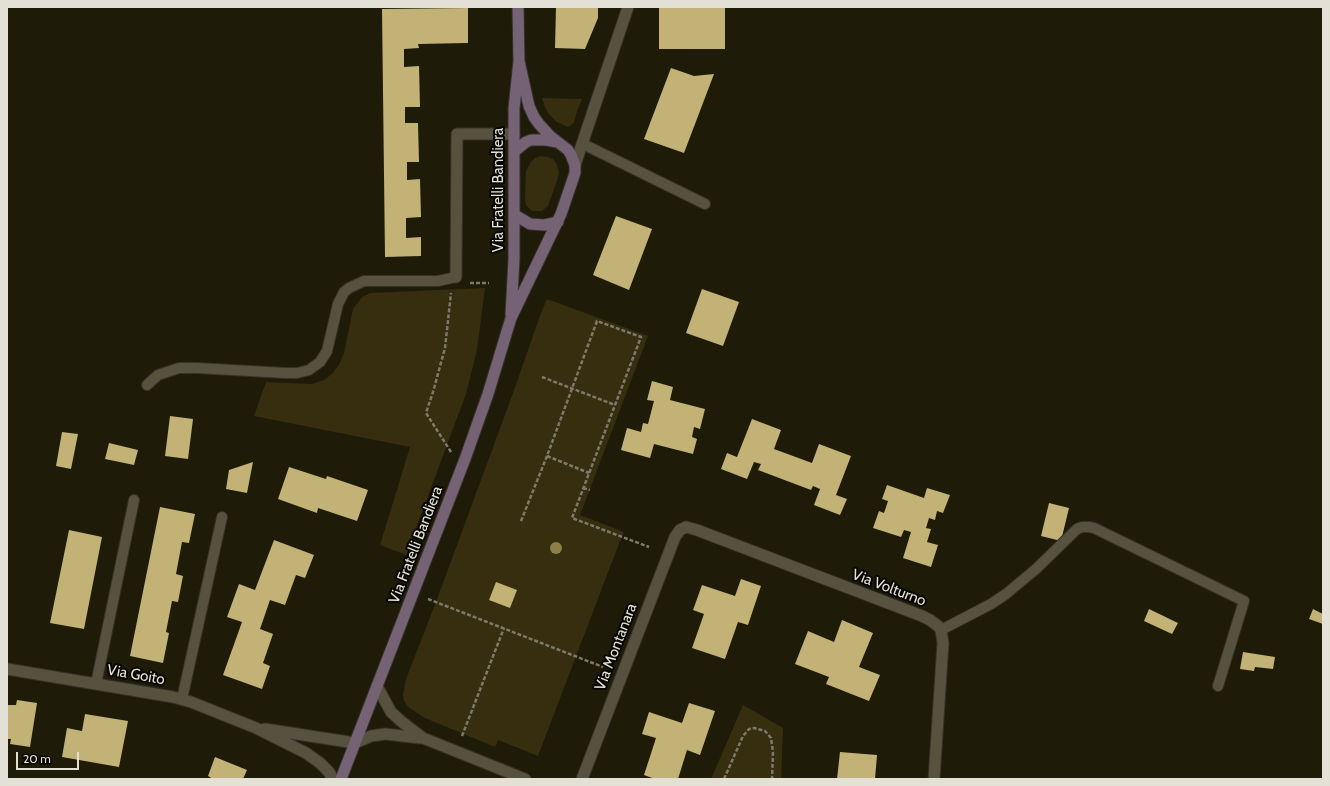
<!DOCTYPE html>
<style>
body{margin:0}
#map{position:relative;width:1330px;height:786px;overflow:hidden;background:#1f1b09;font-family:Cabin,sans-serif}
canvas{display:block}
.frame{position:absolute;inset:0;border:8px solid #e3e0d5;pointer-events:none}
.scale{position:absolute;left:16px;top:752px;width:63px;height:18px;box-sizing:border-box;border:2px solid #e3e0d5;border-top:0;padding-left:5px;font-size:12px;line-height:14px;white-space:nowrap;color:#e3e0d5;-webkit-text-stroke:3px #070602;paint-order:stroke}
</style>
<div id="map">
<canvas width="1330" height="786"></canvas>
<div class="frame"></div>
<div class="scale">20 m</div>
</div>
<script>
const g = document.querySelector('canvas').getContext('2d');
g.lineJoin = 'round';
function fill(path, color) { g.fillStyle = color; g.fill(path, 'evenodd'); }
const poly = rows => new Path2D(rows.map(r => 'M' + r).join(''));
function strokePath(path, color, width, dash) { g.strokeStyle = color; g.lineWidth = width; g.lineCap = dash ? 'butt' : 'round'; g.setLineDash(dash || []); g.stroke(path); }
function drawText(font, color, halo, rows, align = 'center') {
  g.font = font + ' Cabin,sans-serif'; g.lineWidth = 4; g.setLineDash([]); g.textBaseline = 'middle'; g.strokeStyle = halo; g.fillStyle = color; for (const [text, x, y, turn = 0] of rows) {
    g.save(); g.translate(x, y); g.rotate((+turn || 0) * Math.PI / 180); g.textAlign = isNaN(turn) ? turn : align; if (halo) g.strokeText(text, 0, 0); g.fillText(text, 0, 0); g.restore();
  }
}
const green = poly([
 [542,98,582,99,577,111,574,123,568,127,557,122,548,113,544,105],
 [540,156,548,157,553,159,557,165,559,173,557,181,548,206,542,211,532,211,526,205,525,200,526,171,531,162,535,158],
 [485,288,477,350,466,394,406,555,380,545,410,447,254,416,266,382,312,384,324,380,333,373,340,363,344,353,353,309,362,297,370,293],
 [547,299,648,336,580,515,624,532,620,541,538,756,498,740,495,747,425,718,408,707,404,701,403,695,406,679,436,602,513,393,541,313],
 [743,705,783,728,781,779,711,779]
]);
const building = poly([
 [556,7,598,7,598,18,585,49,555,48],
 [468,8,468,43,418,44,419,48,404,49,404,67,419,66,420,107,405,107,405,123,418,123,419,162,407,162,407,180,420,179,421,217,406,218,406,238,421,237,421,256,385,257,382,9],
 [659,8,725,8,725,49,659,49],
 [671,68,694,76,714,74,684,153,644,139],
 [616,216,652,229,629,290,593,275],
 [702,289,739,302,723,346,686,333],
 [652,381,673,387,670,400,705,409,700,429,694,427,692,437,697,439,693,454,654,444,650,458,621,450,627,428,641,432,643,423,648,424,654,401,647,400],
 [170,416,193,419,188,459,165,456],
 [752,419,781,430,774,449,812,463,819,444,851,456,836,495,847,499,840,515,814,505,820,489,813,486,811,490,758,470,761,464,754,462,747,479,721,469,727,453,737,457],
 [62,432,78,434,71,469,56,466],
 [109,443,138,450,134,465,105,459],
 [253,462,247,493,226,489,229,470],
 [289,467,326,479,327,476,368,490,357,521,318,508,317,513,278,499],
 [887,485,924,498,927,488,950,495,943,513,937,511,935,520,929,518,926,528,931,529,927,542,938,545,931,567,903,558,911,532,904,530,901,537,873,528,879,511,884,513,888,501,882,499],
 [1049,503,1069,508,1061,541,1041,536],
 [160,507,195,514,189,543,182,542,176,574,183,576,178,602,172,601,166,632,169,633,163,663,130,656],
 [69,530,102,537,84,629,50,623],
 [274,540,314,555,305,578,296,575,285,605,270,600,260,629,273,634,263,663,270,666,262,689,223,675,242,622,227,617,239,584,255,590],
 [741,579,761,586,748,625,738,622,725,659,692,648,704,614,693,610,702,585,735,596],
 [496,582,517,590,510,608,489,600],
 [1149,609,1178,623,1172,634,1144,621],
 [1313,609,1323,614,1323,624,1309,619],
 [842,620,873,633,859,667,880,675,869,701,826,684,829,677,795,664,808,631,834,642],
 [1243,652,1275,657,1273,669,1255,667,1254,671,1240,669],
 [17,700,37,703,30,747,10,744,11,739,7,739,7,705,16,705],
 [689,703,715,711,700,755,687,750,678,779,655,779,644,775,656,738,642,734,649,712,682,723],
 [85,714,128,721,119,767,62,757,67,728,82,731],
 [840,752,877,755,875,779,837,779],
 [215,757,247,770,243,779,213,779,208,776]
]);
const path = poly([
 [470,283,489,283],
 [542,377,615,405],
 [451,452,426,413,433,392,445,348,451,293],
 [547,456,589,473],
 [583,488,590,490],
 [521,521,547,456,597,321,641,337,572,518,649,547],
 [428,599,603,667],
 [462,736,504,628],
 [724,779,743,736,749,729,754,728,765,731,771,738,773,752,772,779]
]);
const service = poly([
 [583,144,705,204],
 [147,385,158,375,179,368,197,368,285,373,297,373,309,370,320,362,327,351,338,304,344,292,349,288,364,281,438,281,456,277],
 [941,630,991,604,1006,594,1036,569,1077,529,1082,527,1089,527,1094,528,1244,601,1218,686],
 [96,684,134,500],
 [182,699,222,517]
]);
const minor = poly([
 [575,165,628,7],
 [456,277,457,134,514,134],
 [377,686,391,712,402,722,423,738,525,779],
 [355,743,371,736,385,734,420,738],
 [582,779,675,537,680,530,686,527,697,530,922,616,930,620,938,626,941,630,943,643,934,779]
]);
const tertiary = poly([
 [7,669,173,697,191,702,256,728,306,753,320,763,329,772,333,779],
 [265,729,355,743]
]);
const secondary = poly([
 [515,151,526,142,531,140,546,140,557,142],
 [515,215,530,224,544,225,558,222],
 [511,314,514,259,514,108,519,61,518,7],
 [341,779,465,459,488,394,511,318,561,214,575,173,575,165,571,155,568,150,550,136,539,124,534,117,529,106,519,61]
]);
const trees = [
 [556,548]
];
const streetNames = [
 ["Via Fratelli Bandiera",499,190,-90],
 ["Via Fratelli Bandiera",416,545,-69],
 ["Via Volturno",889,588,21],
 ["Via Montanara",616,647,-69],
 ["Via Goito",136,675,10]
];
fill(green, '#362e0f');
fill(building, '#c2b276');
strokePath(service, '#35322b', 12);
strokePath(minor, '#35322b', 13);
strokePath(tertiary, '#35322b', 13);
strokePath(secondary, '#35322b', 13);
strokePath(path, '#7e7a6b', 2.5, [4, 2]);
strokePath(service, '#57523f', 10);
strokePath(minor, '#57523f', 11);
strokePath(tertiary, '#57523f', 11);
strokePath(secondary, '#766275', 11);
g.fillStyle = '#8d7f47';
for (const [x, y] of trees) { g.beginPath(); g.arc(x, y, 6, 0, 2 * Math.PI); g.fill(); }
drawText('15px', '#e3e0d5', '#070602', streetNames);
</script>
